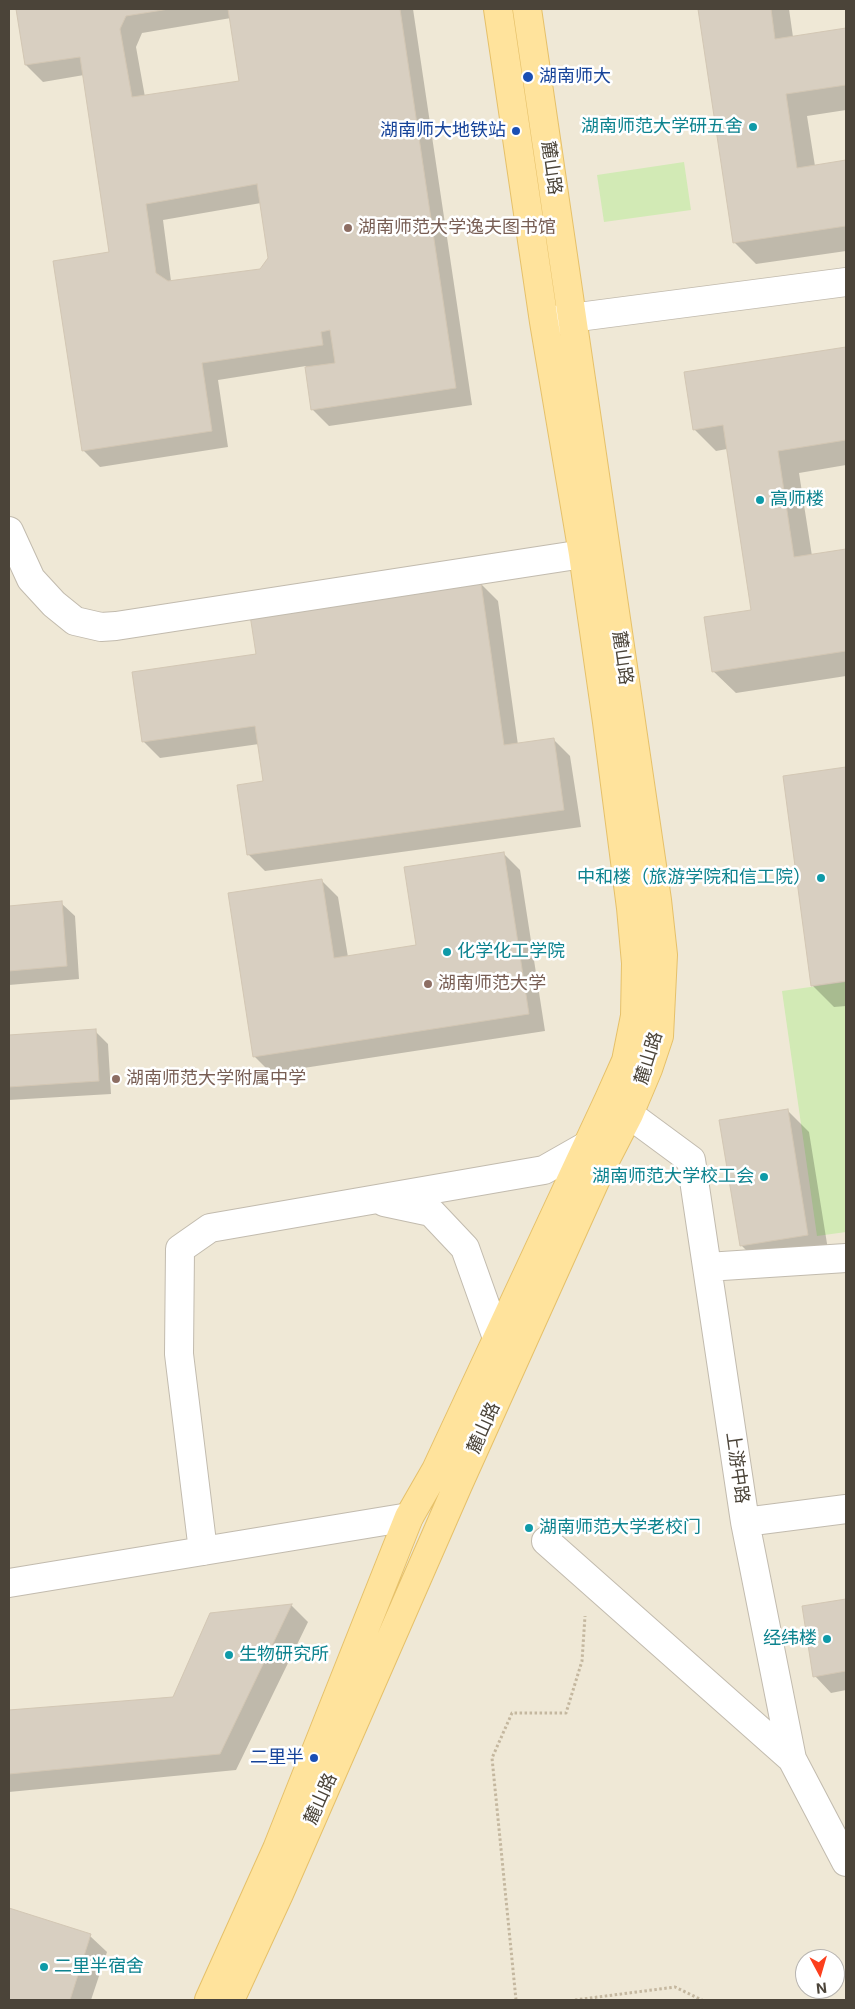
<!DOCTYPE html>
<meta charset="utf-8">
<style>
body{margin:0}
#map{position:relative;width:855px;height:2009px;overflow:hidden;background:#f6f3ec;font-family:Inter,sans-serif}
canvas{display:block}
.frame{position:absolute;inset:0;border:10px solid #4b4439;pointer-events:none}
.north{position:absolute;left:795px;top:1949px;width:50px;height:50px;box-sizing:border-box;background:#fff;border:1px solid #b7b4b0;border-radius:50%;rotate:174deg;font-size:14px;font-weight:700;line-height:20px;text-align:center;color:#4b4439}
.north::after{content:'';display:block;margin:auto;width:18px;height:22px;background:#fc3f1d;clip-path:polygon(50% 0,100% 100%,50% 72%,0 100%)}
</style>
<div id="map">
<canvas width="855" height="2009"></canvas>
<div class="frame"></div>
<div class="north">N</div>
</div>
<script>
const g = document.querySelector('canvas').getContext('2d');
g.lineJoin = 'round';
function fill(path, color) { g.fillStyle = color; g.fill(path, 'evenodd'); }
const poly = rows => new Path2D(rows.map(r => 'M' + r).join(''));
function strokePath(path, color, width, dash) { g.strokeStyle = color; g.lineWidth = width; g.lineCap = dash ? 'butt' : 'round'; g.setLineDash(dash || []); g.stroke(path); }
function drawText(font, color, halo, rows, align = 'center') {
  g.font = font + ' Inter,"Noto Sans SC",sans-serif'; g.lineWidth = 5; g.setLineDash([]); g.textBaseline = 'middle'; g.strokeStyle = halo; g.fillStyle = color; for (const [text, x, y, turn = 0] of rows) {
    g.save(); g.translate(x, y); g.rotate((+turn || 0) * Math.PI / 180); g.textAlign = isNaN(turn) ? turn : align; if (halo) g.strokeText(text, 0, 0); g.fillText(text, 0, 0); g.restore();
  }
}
const education = poly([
 [9,9,846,9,846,2000,9,2000],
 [805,1959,835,1959,835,1989,805,1989]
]);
const green = poly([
 [684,162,691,210,604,222,597,175],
 [846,982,846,1232,817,1236,782,991]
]);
const shadow = poly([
 [18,9,413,9,472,405,329,426,312,409,306,366,218,380,228,447,100,467,83,450,110,253,84,75,43,82,26,65],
 [231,18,241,82,145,97,136,47,142,33],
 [261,203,269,258,261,271,171,281,163,220],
 [700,9,789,9,793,37,846,30,846,110,807,116,815,166,846,162,846,251,756,264,734,242],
 [846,348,846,465,799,473,812,556,846,550,846,676,736,693,713,671,752,611,727,449,716,451,694,429,686,373],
 [481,584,498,601,518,745,554,740,570,756,581,827,265,871,248,854,264,782,259,744,160,758,143,741,257,655],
 [846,769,846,1006,834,1007,812,985,784,777],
 [503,853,520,870,545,1031,271,1073,254,1056,322,881,338,897,348,957,417,946],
 [61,903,75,916,79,979,9,985,9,907],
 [95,1031,108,1044,111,1094,9,1100,9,1037],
 [787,1110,809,1132,829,1256,763,1267,741,1245],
 [846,1600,846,1690,831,1693,815,1676,803,1607],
 [291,1605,308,1622,236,1770,9,1792,9,1711,174,1698,211,1614],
 [9,1909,90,1936,107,1952,91,2000,9,2000]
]);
const building = poly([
 [16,9,169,9,126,16,120,29,132,97,239,81,228,9,400,9,456,388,311,410,305,367,335,363,330,330,321,332,323,345,202,363,212,431,82,451,53,261,109,252,80,57,25,65,16,9],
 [257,184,268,258,260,269,168,281,156,273,146,204,257,184],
 [698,9,771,9,775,39,846,28,846,85,786,94,797,168,846,160,846,226,733,243,698,9],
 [846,347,846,440,778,451,794,557,846,549,846,651,712,672,704,617,751,610,723,425,693,430,684,372,846,347],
 [481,583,504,745,554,738,564,810,247,855,237,785,263,781,255,726,142,742,132,672,256,654,250,615,481,583],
 [846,767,846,981,811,986,783,776,846,767],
 [504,852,529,1014,253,1057,228,893,322,879,334,958,416,945,404,867,504,852],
 [62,901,67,966,9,971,9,906,62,901],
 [96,1029,99,1081,9,1087,9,1035,96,1029],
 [788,1109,808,1235,740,1246,719,1120,788,1109],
 [846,1599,846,1671,813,1677,802,1606,846,1599],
 [292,1604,220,1754,9,1774,9,1710,173,1697,210,1613,292,1604],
 [9,1908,91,1934,70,2000,9,2000,9,1908]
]);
const path = poly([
 [516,2000,492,1758,512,1713,566,1713,582,1661,585,1616],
 [575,2000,675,1987,702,2000]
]);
const minor = poly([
 [548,321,846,282],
 [9,531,31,579,54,604,75,621,101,627,116,626,583,554],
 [611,1101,691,1160,745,1522,792,1759,846,1862],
 [384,1202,431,1212,465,1248,497,1338],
 [707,1267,846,1258],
 [745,1522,846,1509],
 [546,1541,792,1759],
 [203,1551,179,1354,180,1249,210,1228,544,1170,588,1145],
 [9,1583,409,1517]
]);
const major = poly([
 [209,2000,277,1849,409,1517,436,1470,609,1099,626,1061,635,1016,636,963,631,908,607,722,583,554,544,322,498,9],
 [230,2000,279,1894,458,1485,599,1172,629,1114,648,1069,659,1036,663,955,657,900,527,9]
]);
const markers = [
 [528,77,6,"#1a4fb4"],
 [753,127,5,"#0f9aa8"],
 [516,131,5,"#1a4fb4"],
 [348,228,5,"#8d6e63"],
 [760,500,5,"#0f9aa8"],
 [821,878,5,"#0f9aa8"],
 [447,952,5,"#0f9aa8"],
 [428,984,5,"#8d6e63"],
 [116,1079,5,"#8d6e63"],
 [764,1177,5,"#0f9aa8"],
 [529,1528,5,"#0f9aa8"],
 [827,1639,5,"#0f9aa8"],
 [229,1655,5,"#0f9aa8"],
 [314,1758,5,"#1a4fb4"],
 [44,1967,5,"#0f9aa8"]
];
const transitNames = [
 ["湖南师大",539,77,"left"],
 ["湖南师大地铁站",506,131],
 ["二里半",304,1758]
];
const cultureNames = [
 ["湖南师范大学研五舍",743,127,"right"],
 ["高师楼",770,500],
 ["中和楼（旅游学院和信工院）",811,878,"right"],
 ["化学化工学院",457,952],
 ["湖南师范大学校工会",754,1177,"right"],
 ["湖南师范大学老校门",539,1528],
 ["经纬楼",817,1639,"right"],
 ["生物研究所",239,1655],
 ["二里半宿舍",54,1967]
];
const streetNames = [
 ["麓山路",551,168,82],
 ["麓山路",622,658,82],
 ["麓山路",649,1058,-73],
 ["麓山路",484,1428,-66],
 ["上游中路",737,1468,82],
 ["麓山路",321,1799,-66]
];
const educationNames = [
 ["湖南师范大学逸夫图书馆",358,228],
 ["湖南师范大学",438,984],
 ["湖南师范大学附属中学",126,1079]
];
fill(education, '#efe8d6');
fill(green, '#d2eab5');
fill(shadow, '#0003');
fill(building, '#d8cfc1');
strokePath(building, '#d3c7b4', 1);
strokePath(minor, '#c2bbae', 30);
strokePath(major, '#e6c16a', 30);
strokePath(path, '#c4b79f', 3, [2.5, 2.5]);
strokePath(minor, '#fff', 28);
strokePath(major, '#ffe39c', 28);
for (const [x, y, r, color] of markers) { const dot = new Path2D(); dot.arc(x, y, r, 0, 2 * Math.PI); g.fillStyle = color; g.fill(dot); strokePath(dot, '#fff', 2); }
drawText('18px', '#164399', '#fff', transitNames, 'right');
drawText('18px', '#0d838f', '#fff', cultureNames, 'left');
drawText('18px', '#4b4439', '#fff', streetNames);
drawText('18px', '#785e54', '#fff', educationNames, 'left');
</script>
